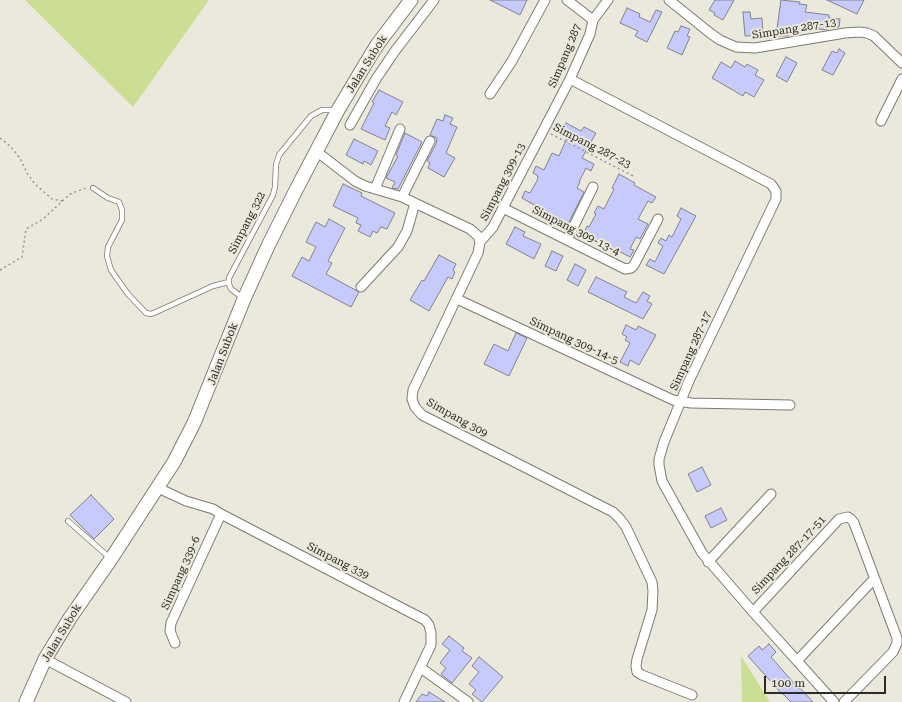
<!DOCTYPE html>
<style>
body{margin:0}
#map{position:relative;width:902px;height:702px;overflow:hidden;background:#ebe9dc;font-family:"Roboto Serif",serif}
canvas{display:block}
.scale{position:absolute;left:764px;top:676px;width:122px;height:18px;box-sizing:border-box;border:2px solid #2c2b26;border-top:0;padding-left:5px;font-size:12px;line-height:14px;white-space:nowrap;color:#2c2b26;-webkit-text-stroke:3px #ebe9dc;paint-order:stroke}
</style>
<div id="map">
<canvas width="902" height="702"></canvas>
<div class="scale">100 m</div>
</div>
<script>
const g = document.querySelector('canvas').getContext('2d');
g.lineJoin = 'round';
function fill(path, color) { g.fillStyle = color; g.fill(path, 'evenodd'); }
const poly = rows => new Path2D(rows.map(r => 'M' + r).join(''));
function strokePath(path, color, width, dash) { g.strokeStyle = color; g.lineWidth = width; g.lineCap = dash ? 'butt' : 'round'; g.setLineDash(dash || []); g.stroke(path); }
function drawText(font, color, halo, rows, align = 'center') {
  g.font = font + ' "Roboto Serif",serif'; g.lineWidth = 4; g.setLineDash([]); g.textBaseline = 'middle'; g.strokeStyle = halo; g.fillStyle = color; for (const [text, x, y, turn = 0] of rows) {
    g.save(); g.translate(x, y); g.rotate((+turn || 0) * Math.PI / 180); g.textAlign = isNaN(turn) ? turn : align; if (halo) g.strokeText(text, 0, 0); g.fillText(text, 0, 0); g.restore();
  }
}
const green = poly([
 [25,0,209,0,133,107],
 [741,656,770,702,742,702]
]);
const building = poly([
 [490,0,527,0,520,15,490,0],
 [715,0,734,0,723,20,714,15,715,13,709,10,715,0],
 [781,0,800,2,799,4,807,5,805,12,829,15,829,18,840,19,839,27,828,26,827,30,803,27,803,32,789,31,788,36,776,36,781,0],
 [827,0,864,0,857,14,827,0],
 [627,8,640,14,639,17,650,22,656,10,662,12,647,42,635,36,638,31,620,23,627,8],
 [743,12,750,12,751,19,762,18,763,35,745,36,743,12],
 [681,26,690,29,687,36,690,37,682,55,667,48,675,31,678,32,681,26],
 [839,49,845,53,833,75,822,70,832,51,837,53,839,49],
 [786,57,797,63,787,82,776,76,786,57],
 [735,61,745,67,747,64,758,70,755,75,764,80,754,97,745,92,743,96,712,78,721,62,731,68,735,61],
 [379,90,403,102,396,115,392,112,385,126,390,128,385,140,361,129,374,103,372,102,379,90],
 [445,115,453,118,450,124,457,127,446,153,455,158,444,177,428,168,430,163,427,161,436,144,437,138,430,135,437,119,443,121,445,115],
 [566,123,581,131,584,127,596,133,582,158,594,164,591,171,586,168,579,182,580,182,577,188,584,192,568,224,522,198,525,191,530,193,537,181,538,176,533,173,536,166,544,170,552,153,559,156,567,138,560,135,566,123],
 [405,133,422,142,398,189,392,188,395,182,386,178,398,156,396,155,405,133],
 [354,139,378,151,371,165,364,161,363,164,346,155,354,139],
 [619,174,635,183,634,185,656,197,652,203,648,201,638,219,648,224,640,239,636,237,630,249,634,250,630,257,584,233,587,226,589,227,596,214,594,213,598,206,604,209,614,189,612,188,619,174],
 [343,184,362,193,361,196,395,213,387,229,381,227,377,233,373,231,370,237,358,231,361,225,356,223,358,218,333,206,343,184],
 [681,208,696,216,664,274,646,265,650,259,655,262,663,246,658,243,661,238,666,241,669,235,672,237,681,219,677,216,681,208],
 [329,219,345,228,328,261,332,263,326,274,359,292,351,307,292,276,302,257,309,261,316,247,306,242,316,222,325,227,329,219],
 [515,227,525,232,523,236,541,244,534,259,506,244,515,227],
 [552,251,563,256,556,271,545,266,552,251],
 [439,255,456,264,453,270,455,272,452,279,448,277,429,311,410,300,422,280,424,281,439,255],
 [575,264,586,270,578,286,567,280,575,264],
 [596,277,627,292,624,297,636,303,643,292,650,296,647,301,652,304,643,319,588,292,596,277],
 [626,325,636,330,638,326,656,335,639,365,630,360,628,366,620,362,630,343,625,340,627,337,622,334,626,325],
 [516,333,527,338,509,376,484,364,494,344,508,351,516,333],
 [702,467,711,485,697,492,688,474,702,467],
 [91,495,114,519,94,539,70,515,91,495],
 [721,508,727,520,711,528,705,516,721,508],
 [449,636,464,648,462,651,472,658,452,683,441,674,446,668,440,663,450,650,442,644,449,636],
 [769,644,776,652,771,657,799,689,800,688,813,702,791,702,783,694,782,694,748,656,759,646,762,650,769,644],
 [479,657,503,677,482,702,472,694,476,690,469,684,479,672,472,666,479,657],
 [429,692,445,702,416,702,422,694,427,696,429,692]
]);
const path = poly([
 [551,134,635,177],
 [0,138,10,146,20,158,27,173,35,184,52,199,63,201],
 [0,270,22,257,26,229,43,219,70,194,86,188]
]);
const lane = poly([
 [93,188,108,198,119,202,122,210,122,220,108,247,107,256,111,270,118,280,128,294,146,313,151,314,156,312,213,286,229,282],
 [243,298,231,289,229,284,229,278,273,195,275,187,276,165,279,155,311,116,322,110,337,110],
 [68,521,110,558]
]);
const street = poly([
 [567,0,593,20],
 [669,0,710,33,720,40,736,47,755,48,845,33,859,32,867,33,874,36,902,63],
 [570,79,771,184,776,191,776,199,689,381,664,442,659,459,659,465,662,481,702,553,753,612,834,702],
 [490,94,512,61,545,0],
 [881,121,902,79],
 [350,125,376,79,395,51,434,0],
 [316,151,355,181,365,186,402,197,470,229,478,236,480,242,478,253,413,390,412,399,415,407,422,415,613,512,620,519,626,527,652,582,653,591,652,610,637,659,636,666,637,672,642,675,692,695],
 [375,189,400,129],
 [402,197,430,141],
 [503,208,625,269,631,268,634,265,658,219],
 [567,240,593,187],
 [480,242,493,227,570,79,590,34,593,20,608,0],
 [361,287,398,247,407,231,415,203],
 [457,299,673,400,691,403,790,405],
 [158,488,186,501,213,509,221,514,425,620,429,625,431,633,431,645,404,702],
 [708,562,771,494],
 [753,612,839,519,848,517,851,519,854,523,897,638,897,643,893,652,844,702],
 [175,643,170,631,171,623,221,514],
 [45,659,126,702],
 [797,661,874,579],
 [421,668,468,702]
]);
const secondary = poly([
 [26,702,45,659,70,618,111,559,174,462,194,423,244,299,268,246,297,188,338,110,366,63,377,45,411,0]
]);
const streetNames = [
 ["Simpang 287-13",794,29,-9],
 ["Simpang 287",565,56,-67],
 ["Jalan Subok",367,64,-58],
 ["Simpang 287-23",592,146,27],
 ["Simpang 309-13",503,182,-63],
 ["Simpang 322",247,223,-63],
 ["Simpang 309-13-4",576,231,27],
 ["Simpang 309-14-5",574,341,25],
 ["Simpang 287-17",691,351,-66],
 ["Jalan Subok",223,354,-69],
 ["Simpang 309",457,418,29],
 ["Simpang 287-17-51",789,555,-47],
 ["Simpang 339",338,561,27],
 ["Simpang 339-6",181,573,-66],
 ["Jalan Subok",62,633,-59]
];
fill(green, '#ccde93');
fill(building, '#c7cbfc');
strokePath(building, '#81828d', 1);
strokePath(lane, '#7d7b70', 6);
strokePath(street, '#7d7b70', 11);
strokePath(secondary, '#7d7b70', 15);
strokePath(path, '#97958c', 1.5, [2, 3]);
strokePath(lane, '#fff', 4.5);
strokePath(street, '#fff', 9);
strokePath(secondary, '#fff', 13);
drawText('11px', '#2c2b26', '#ebe9dc', streetNames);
</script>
